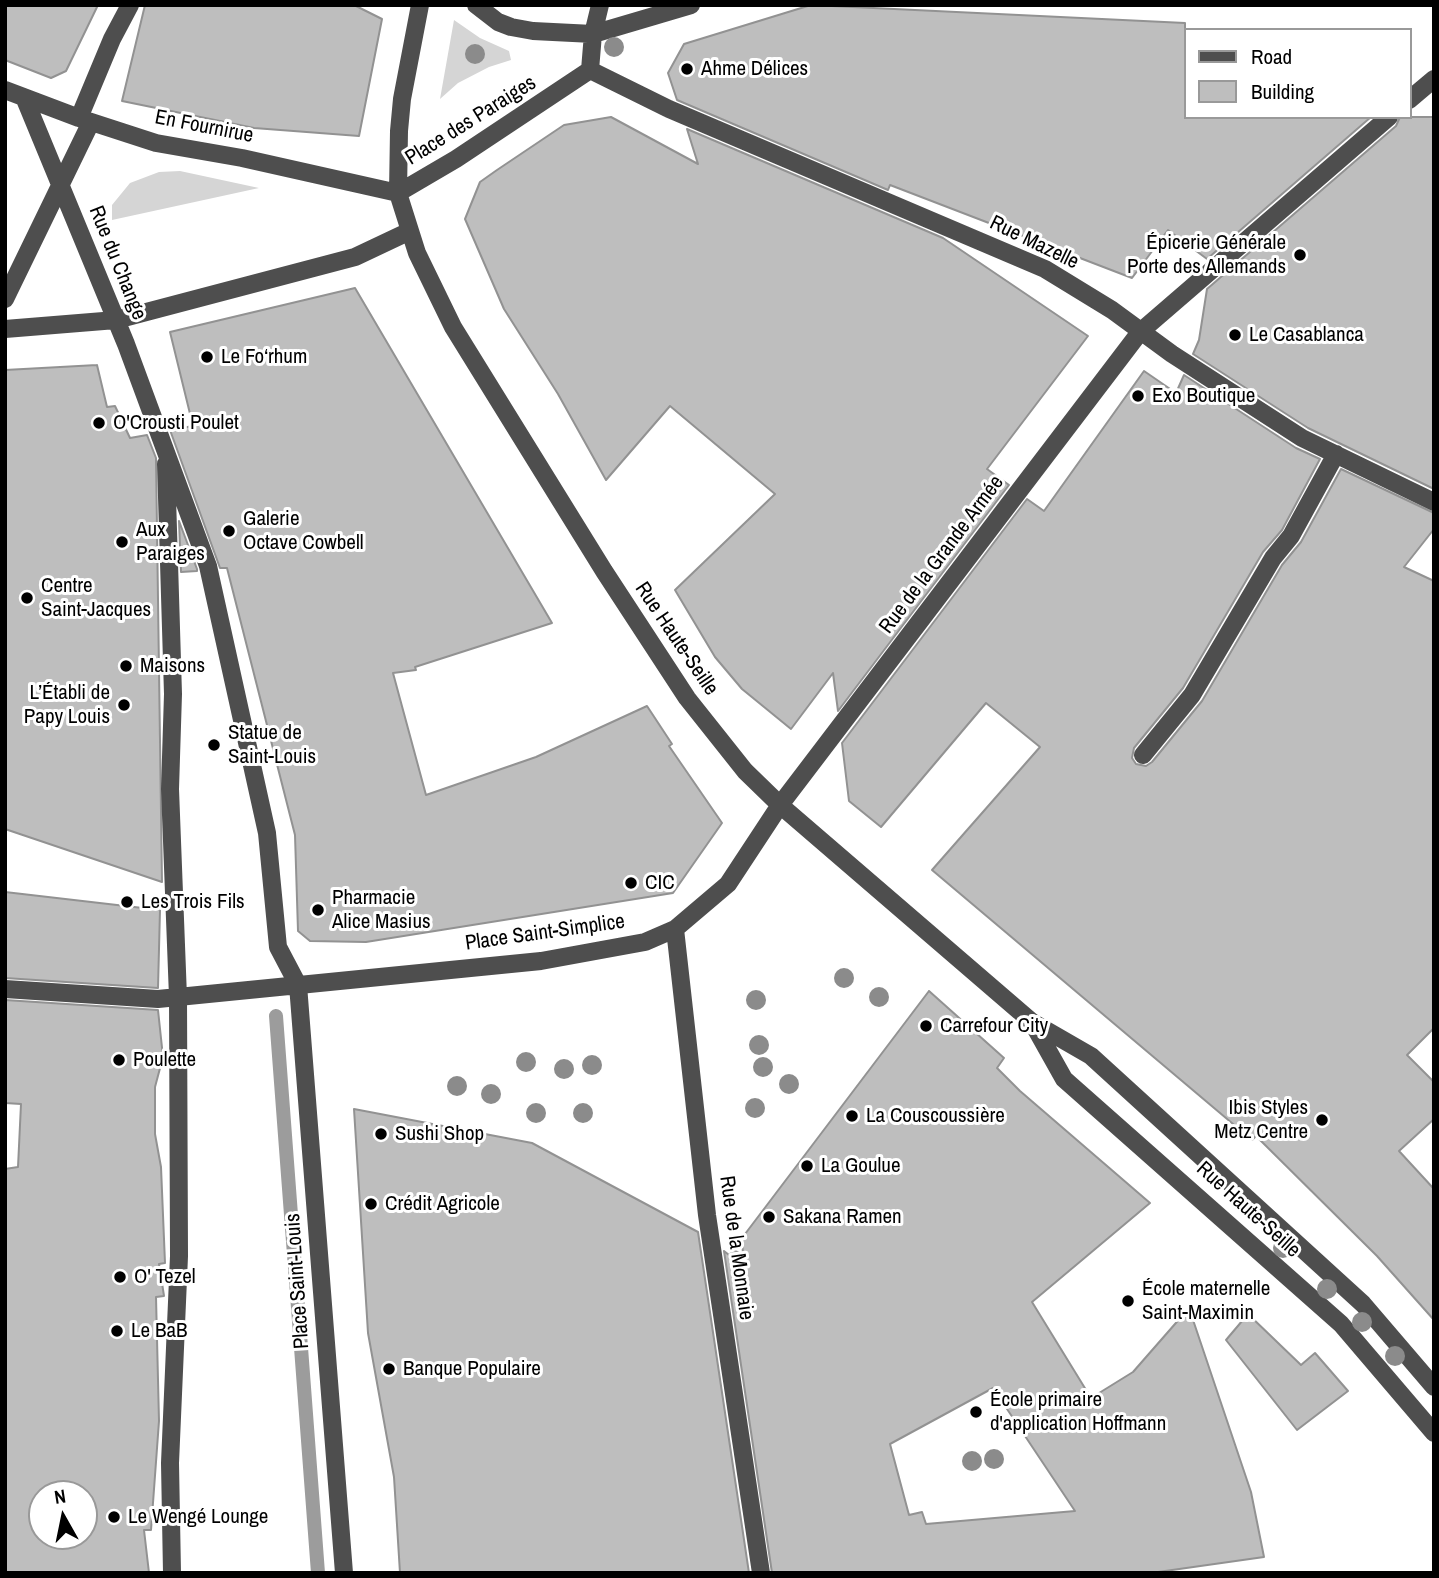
<!DOCTYPE html>
<meta charset="utf-8">
<style>
body{margin:0}
#map{position:relative;width:1439px;height:1578px;overflow:hidden;background:#fff;font-family:"Archivo Narrow",sans-serif}
canvas{display:block}
.frame{position:absolute;inset:0;border:7px solid #000;pointer-events:none}
.legend{position:absolute;left:1184px;top:28px;width:228px;height:91px;box-sizing:border-box;background:#fff;border:2px solid #999;margin:0;padding:9px 12px;list-style:none;font-size:21px;color:#000}
.legend li{display:flex;align-items:center;gap:14px;height:35px}
.legend b{width:35px;border:2px solid #999}
.north{position:absolute;left:28px;top:1480px;width:70px;height:70px;box-sizing:border-box;background:#fff;border:2px solid #999;border-radius:50%;rotate:351deg;font-size:19px;font-weight:700;line-height:28px;text-align:center;color:#000}
.north::after{content:'';display:block;margin:auto;width:24px;height:32px;background:#000;clip-path:polygon(50% 0,100% 100%,50% 72%,0 100%)}
</style>
<div id="map">
<canvas width="1439" height="1578"></canvas>
<div class="frame"></div>
<ul class="legend">
<li><b style="height:9px;background:#4e4e4e"></b>Road</li>
<li><b style="height:19px;background:#bebebe"></b>Building</li>
</ul>
<div class="north">N</div>
</div>
<script>
const g = document.querySelector('canvas').getContext('2d');
g.lineJoin = 'round';
function fill(path, color) { g.fillStyle = color; g.fill(path, 'evenodd'); }
const poly = rows => new Path2D(rows.map(r => 'M' + r).join(''));
function strokePath(path, color, width, dash) { g.strokeStyle = color; g.lineWidth = width; g.lineCap = dash ? 'butt' : 'round'; g.setLineDash(dash || []); g.stroke(path); }
function drawText(font, color, halo, rows, align = 'center') {
  g.font = font + ' "Archivo Narrow",sans-serif'; g.lineWidth = 6; g.setLineDash([]); g.textBaseline = 'middle'; g.strokeStyle = halo; g.fillStyle = color; for (const [text, x, y, turn = 0] of rows) {
    g.save(); g.translate(x, y); g.rotate((+turn || 0) * Math.PI / 180); g.textAlign = isNaN(turn) ? turn : align; if (halo) g.strokeText(text, 0, 0); g.fillText(text, 0, 0); g.restore();
  }
}
const green = poly([
 [454,20,480,38,509,51,511,60,489,67,458,83,440,99],
 [180,171,259,188,112,220,112,205,130,183,159,172]
]);
const stream = poly([
 [276,1016,318,1573]
]);
const building = poly([
 [5,5,98,5,66,71,51,78,5,60,5,5],
 [145,5,354,5,382,19,359,136,254,128,122,101,145,5],
 [811,5,1185,23,1185,117,1371,117,1207,259,1168,230,1132,278,890,185,888,190,677,100,668,73,684,44,811,5],
 [611,117,698,164,687,129,943,238,1088,336,987,469,1009,485,838,711,833,673,791,729,742,689,715,657,675,590,775,494,670,406,606,480,558,394,504,309,465,219,480,182,497,170,564,125,611,117],
 [1400,117,1433,117,1434,130,1434,489,1308,428,1193,354,1199,340,1207,289,1396,126,1400,117],
 [355,288,552,623,415,667,416,670,393,673,426,795,536,757,647,706,672,744,669,746,722,823,673,893,366,942,310,941,298,931,295,835,227,568,220,568,170,430,193,426,170,332,355,288],
 [97,365,107,407,115,406,130,438,147,435,156,458,162,882,5,829,5,370,97,365],
 [1144,371,1176,393,1184,375,1296,448,1320,459,1282,530,1263,552,1183,688,1134,748,1132,758,1136,764,1146,766,1152,762,1202,701,1282,565,1301,542,1341,469,1434,513,1434,529,1404,567,1434,581,1434,1028,1407,1055,1434,1082,1434,1119,1399,1151,1434,1189,1434,1320,1377,1256,1256,1136,1252,1140,932,870,1040,747,986,703,881,827,849,801,842,743,1027,499,1044,511,1144,371],
 [179,521,197,569,197,571,181,572,179,521],
 [5,892,160,910,158,988,5,978,5,892],
 [929,991,1004,1058,997,1068,1020,1091,1150,1203,1032,1302,1091,1398,1133,1372,1189,1308,1251,1492,1264,1557,1151,1573,772,1573,724,1251,729,1255,734,1250,743,1255,742,1238,929,991],
 [993,1388,1075,1511,926,1524,922,1512,909,1515,890,1444,993,1388],
 [5,1000,158,1010,163,1057,155,1087,155,1134,161,1167,165,1263,159,1264,164,1296,156,1297,159,1421,151,1530,144,1530,149,1573,5,1573,5,1169,18,1167,21,1104,5,1103,5,1000],
 [42,1494,84,1494,84,1536,42,1536,42,1494],
 [354,1109,532,1143,698,1232,749,1573,400,1573,394,1477,368,1333,354,1109],
 [1248,1314,1301,1365,1315,1353,1348,1391,1297,1430,1226,1340,1248,1314]
]);
const minor = poly([
 [420,5,402,99,399,131,398,193,417,253,453,327,604,571,687,698,745,771,780,805,1032,1022,1091,1056,1363,1304,1434,1387],
 [476,5,498,22,511,27,533,31,593,34,691,5],
 [590,70,669,109,1045,269,1112,310,1172,354,1302,438,1434,502],
 [5,90,79,118,156,143,242,158,398,193],
 [24,97,126,344,208,566,267,833,278,947,298,985,344,1573],
 [1409,100,1434,79],
 [79,118,112,39,130,5],
 [398,193,456,159,590,70,593,34,600,5],
 [5,299,91,122],
 [5,329,116,320,355,257,410,231],
 [166,464,173,694,170,789,178,997,179,1256,170,1463,172,1573],
 [1143,755,1192,695,1273,558,1291,536,1336,454],
 [675,929,707,1215,761,1573],
 [5,989,158,999,541,961,645,942,675,929,728,884,780,805,1140,332,1389,117],
 [1032,1022,1064,1079,1341,1324,1434,1433]
]);
const trees = [
 [614,47],
 [475,54],
 [844,978],
 [879,997],
 [756,1000],
 [759,1045],
 [526,1062],
 [592,1065],
 [763,1067],
 [564,1069],
 [789,1084],
 [457,1086],
 [491,1094],
 [755,1108],
 [536,1113],
 [583,1113],
 [1283,1248],
 [1327,1289],
 [1362,1322],
 [1395,1356],
 [994,1459],
 [972,1461]
];
const markers = [
 [687,69,7,"#000"],
 [1300,255,7,"#000"],
 [1235,335,7,"#000"],
 [207,357,7,"#000"],
 [1138,396,7,"#000"],
 [99,423,7,"#000"],
 [229,531,7,"#000"],
 [122,542,7,"#000"],
 [27,598,7,"#000"],
 [126,666,7,"#000"],
 [124,705,7,"#000"],
 [214,745,7,"#000"],
 [631,883,7,"#000"],
 [127,902,7,"#000"],
 [318,910,7,"#000"],
 [926,1026,7,"#000"],
 [119,1060,7,"#000"],
 [852,1116,7,"#000"],
 [1322,1120,7,"#000"],
 [381,1134,7,"#000"],
 [807,1166,7,"#000"],
 [371,1204,7,"#000"],
 [769,1217,7,"#000"],
 [120,1277,7,"#000"],
 [1128,1301,7,"#000"],
 [117,1331,7,"#000"],
 [389,1369,7,"#000"],
 [976,1412,7,"#000"],
 [114,1517,7,"#000"]
];
const poiNames = [
 ["Ahme Délices",701,69],
 ["Épicerie Générale",1286,243,"right"],
 ["Porte des Allemands",1286,267,"right"],
 ["Le Casablanca",1249,335],
 ["Le Fo‘rhum",221,357],
 ["Exo Boutique",1152,396],
 ["O'Crousti Poulet",113,423],
 ["Galerie",243,519],
 ["Octave Cowbell",243,543],
 ["Aux",136,530],
 ["Paraiges",136,554],
 ["Centre",41,586],
 ["Saint-Jacques",41,610],
 ["Maisons",140,666],
 ["L’Établi de",110,693,"right"],
 ["Papy Louis",110,717,"right"],
 ["Statue de",228,733],
 ["Saint-Louis",228,757],
 ["CIC",645,883],
 ["Pharmacie",332,898],
 ["Alice Masius",332,922],
 ["Les Trois Fils",141,902],
 ["Carrefour City",940,1026],
 ["Poulette",133,1060],
 ["Ibis Styles",1308,1108,"right"],
 ["Metz Centre",1308,1132,"right"],
 ["La Couscoussière",866,1116],
 ["Sushi Shop",395,1134],
 ["La Goulue",821,1166],
 ["Crédit Agricole",385,1204],
 ["Sakana Ramen",783,1217],
 ["O' Tezel",134,1277],
 ["École maternelle",1142,1289],
 ["Saint-Maximin",1142,1313],
 ["Le BaB",131,1331],
 ["Banque Populaire",403,1369],
 ["École primaire",990,1400],
 ["d'application Hoffmann",990,1424],
 ["Le Wengé Lounge",128,1517]
];
const streetNames = [
 ["Place des Paraiges",471,121,-32],
 ["En Fournirue",204,127,11],
 ["Rue Mazelle",1034,243,26],
 ["Rue du Change",117,263,68],
 ["Rue de la Grande Armée",942,555,-53],
 ["Rue Haute-Seille",676,639,56],
 ["Place Saint-Simplice",545,933,-8],
 ["Rue Haute-Seille",1248,1210,42],
 ["Rue de la Monnaie",736,1248,82],
 ["Place Saint-Louis",298,1281,-94]
];
fill(green, '#d5d5d5');
strokePath(stream, '#9c9c9c', 14);
fill(building, '#bebebe');
strokePath(building, '#929292', 2);
strokePath(minor, '#4e4e4e', 18);
g.fillStyle = '#8b8b8b';
for (const [x, y] of trees) { g.beginPath(); g.arc(x, y, 10, 0, 2 * Math.PI); g.fill(); }
for (const [x, y, r, color] of markers) { const dot = new Path2D(); dot.arc(x, y, r, 0, 2 * Math.PI); g.fillStyle = color; g.fill(dot); strokePath(dot, '#fff', 2.5); }
drawText('21px', '#000', '#fff', poiNames, 'left');
drawText('21px', '#000', '#fff', streetNames);
</script>
